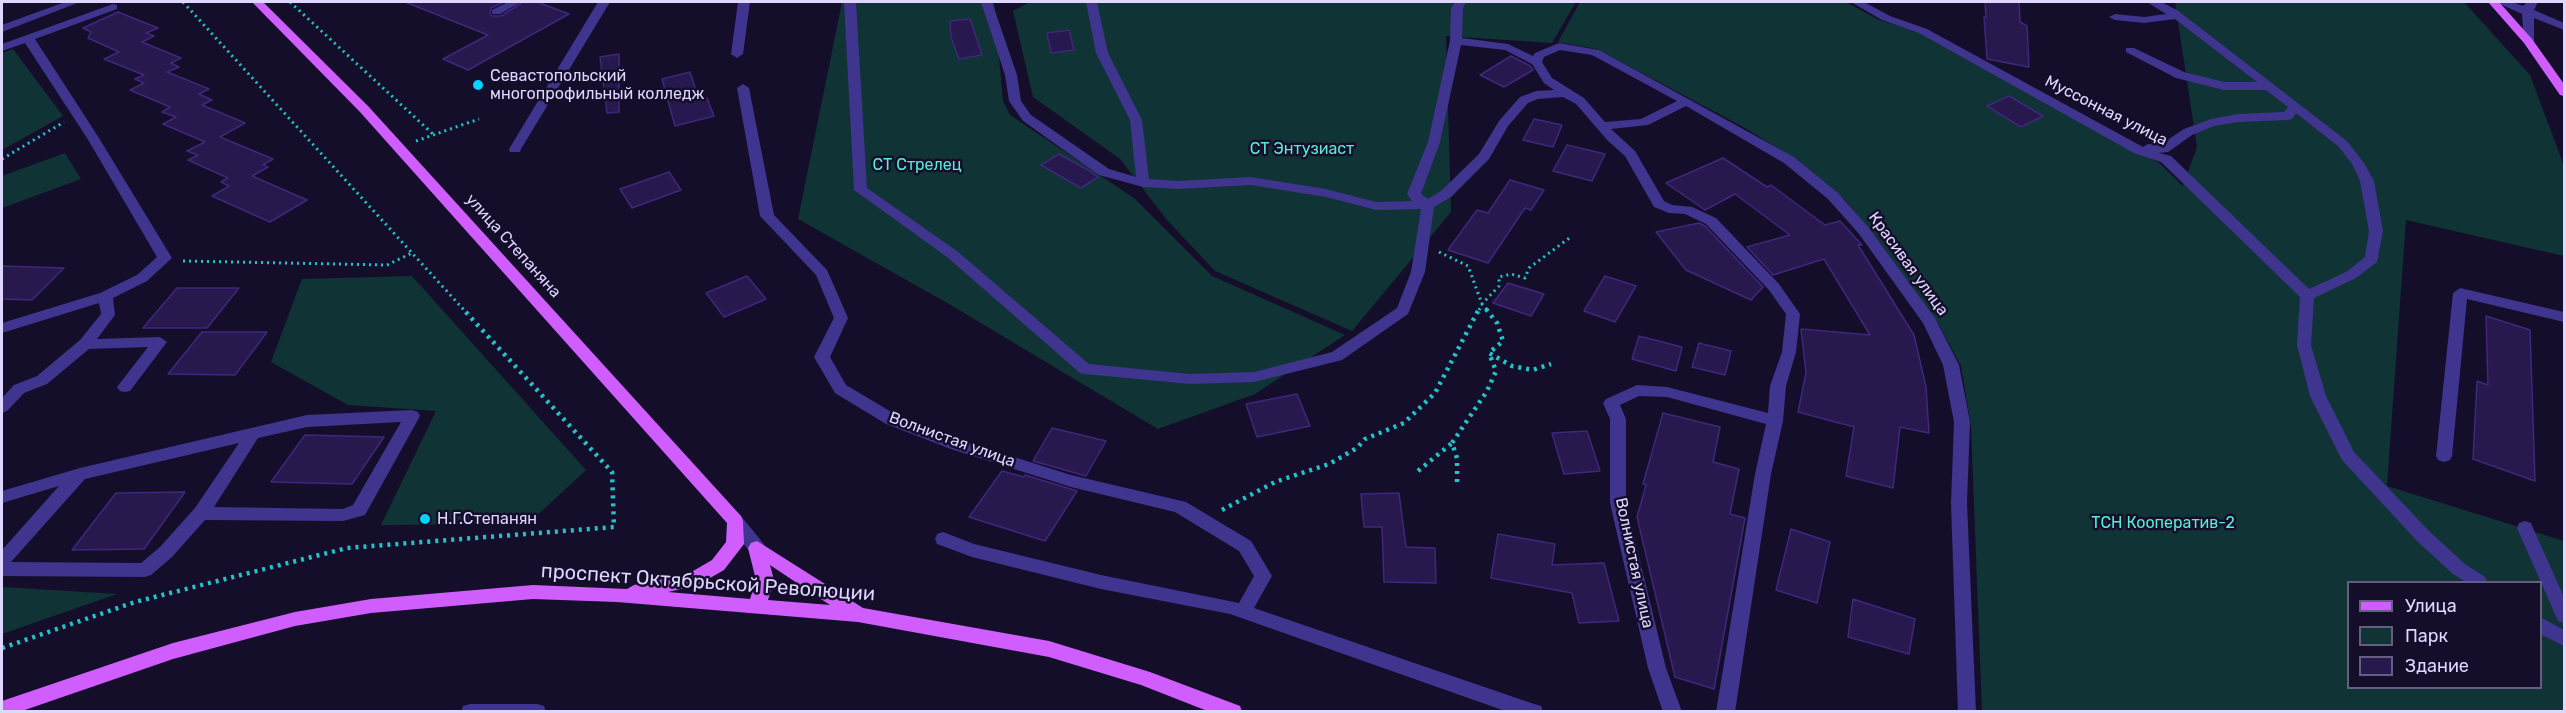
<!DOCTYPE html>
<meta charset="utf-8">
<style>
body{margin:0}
#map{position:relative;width:2566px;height:713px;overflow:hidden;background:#150e2b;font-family:Rubik,sans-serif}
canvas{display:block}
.frame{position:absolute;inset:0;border:3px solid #dfd7ff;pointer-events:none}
.legend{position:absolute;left:2347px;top:581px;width:195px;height:108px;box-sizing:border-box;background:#150e2b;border:2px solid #665e80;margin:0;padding:8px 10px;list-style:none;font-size:18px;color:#dfd7ff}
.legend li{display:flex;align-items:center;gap:12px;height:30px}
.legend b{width:30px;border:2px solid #665e80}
</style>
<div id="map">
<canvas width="2566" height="713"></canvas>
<div class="frame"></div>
<ul class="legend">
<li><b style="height:8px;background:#d05eff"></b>Улица</li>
<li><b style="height:16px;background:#103335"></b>Парк</li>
<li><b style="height:16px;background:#27184e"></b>Здание</li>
</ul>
</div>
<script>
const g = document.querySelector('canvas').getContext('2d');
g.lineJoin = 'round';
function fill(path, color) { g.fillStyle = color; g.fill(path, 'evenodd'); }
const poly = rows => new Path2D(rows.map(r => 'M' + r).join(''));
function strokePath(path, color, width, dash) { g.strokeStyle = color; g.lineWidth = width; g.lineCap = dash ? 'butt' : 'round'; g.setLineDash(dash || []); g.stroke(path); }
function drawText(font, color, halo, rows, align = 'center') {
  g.font = font + ' Rubik,sans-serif'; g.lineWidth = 5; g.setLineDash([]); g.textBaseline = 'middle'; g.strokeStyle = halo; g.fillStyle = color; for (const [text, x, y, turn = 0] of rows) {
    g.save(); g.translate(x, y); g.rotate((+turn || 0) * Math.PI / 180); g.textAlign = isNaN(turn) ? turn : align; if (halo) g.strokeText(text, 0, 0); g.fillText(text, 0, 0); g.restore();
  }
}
const green = poly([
 [842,2,994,2,1003,101,1010,115,1134,198,1212,276,1345,335,1255,394,1158,429,949,304,798,219],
 [1030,2,1576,2,1552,43,1446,36,1451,212,1352,331,1215,271,1167,220,1120,159,1033,97,1013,11],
 [1580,2,1846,2,1879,20,1916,31,2158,162,2183,186,2197,147,2175,2,2464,2,2530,75,2564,166,2564,256,2406,220,2387,486,2564,541,2564,711,1982,711,1971,426,1961,366,1938,323,1878,240,1845,200,1799,161,1745,128,1597,49,1558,42],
 [2348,582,2540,582,2540,688,2348,688],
 [13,49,63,116,2,150,2,53],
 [65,153,81,179,2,208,2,176],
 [412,276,586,470,528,524,381,525,436,411,348,405,271,362,302,279],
 [2,587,117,594,2,634]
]);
const building = poly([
 [405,2,504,2,491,8,490,14,492,16,501,16,523,2,537,2,569,14,468,70,443,59,488,35,405,2],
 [1985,2,2019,2,2020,22,2027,26,2029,67,1987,59,1984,17,1986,17,1985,2],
 [118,12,158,28,146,33,154,36,142,42,181,58,171,63,179,67,167,72,209,89,199,94,212,100,202,105,245,123,220,137,273,159,263,165,268,167,252,176,307,200,270,222,212,196,229,186,221,182,228,178,188,160,198,155,187,151,205,142,163,124,176,117,162,112,170,107,130,90,144,83,135,79,144,75,104,59,119,52,88,38,91,32,83,28,118,12],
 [970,19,982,55,959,59,951,37,950,21,970,19],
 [1069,30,1074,50,1051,53,1047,33,1069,30],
 [619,54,619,112,607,113,600,57,619,54],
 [1511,56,1530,66,1533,70,1504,87,1480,75,1511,56],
 [690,72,699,100,707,98,714,116,675,126,662,79,690,72],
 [2009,96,2043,116,2021,127,1987,106,2009,96],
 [1534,119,1562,125,1553,147,1523,140,1534,119],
 [1567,145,1605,154,1592,181,1553,171,1567,145],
 [1059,154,1086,169,1098,177,1081,188,1041,165,1059,154],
 [1723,158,1767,187,1771,185,1825,225,1840,221,1862,245,1858,245,1914,335,1926,387,1929,433,1900,427,1893,488,1846,476,1854,427,1798,412,1806,373,1801,329,1870,335,1824,259,1773,275,1747,247,1790,235,1735,194,1705,210,1666,183,1723,158],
 [669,172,681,190,632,208,620,189,669,172],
 [1510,180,1544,190,1531,210,1525,208,1488,263,1448,250,1477,210,1488,213,1510,180],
 [1699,223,1705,226,1763,287,1751,300,1686,270,1656,232,1699,223],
 [2,266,64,268,32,300,2,299,2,266],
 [747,276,766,299,724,317,706,293,747,276],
 [1605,276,1636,286,1615,322,1584,311,1605,276],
 [1508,283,1544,294,1531,316,1493,303,1508,283],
 [177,288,239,288,207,328,143,328,177,288],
 [2486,316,2530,330,2535,481,2473,459,2477,381,2488,385,2486,316],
 [202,332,267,332,235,375,168,374,202,332],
 [1639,336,1682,347,1676,371,1632,359,1639,336],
 [1699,343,1731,351,1725,375,1692,367,1699,343],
 [1297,394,1310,426,1257,437,1246,404,1297,394],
 [1663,413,1720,427,1713,462,1739,469,1730,514,1745,518,1714,689,1675,677,1637,517,1646,485,1643,484,1663,413],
 [1052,428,1106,441,1086,476,1033,461,1052,428],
 [1587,431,1600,471,1564,474,1552,433,1587,431],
 [305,435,384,437,352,484,271,482,305,435],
 [1002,471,1024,477,1025,475,1077,491,1045,541,969,517,1002,471],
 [185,492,144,549,72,550,116,493,185,492],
 [1399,493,1406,547,1435,548,1436,583,1384,582,1382,527,1364,527,1361,494,1399,493],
 [1791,529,1830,542,1817,603,1776,590,1791,529],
 [1498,534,1555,544,1552,565,1604,563,1619,621,1579,623,1572,593,1491,578,1498,534],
 [1853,599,1915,619,1909,654,1848,637,1853,599]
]);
const pathFar1 = poly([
 [183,2,464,310],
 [290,2,434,135],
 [416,141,479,119],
 [2,159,64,122],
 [1439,252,1468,266,1482,304,1499,286,1499,277,1511,274,1525,278,1529,268,1572,236],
 [183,261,387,265,412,253],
 [1479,310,1482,304,1487,310]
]);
const path = poly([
 [1486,309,1497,323,1503,341,1489,353,1512,366,1533,370,1551,364],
 [1418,471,1452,443],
 [1457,482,1457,458,1452,443,1487,391,1496,371,1489,353],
 [1222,510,1275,482,1329,464,1357,448,1365,439,1404,423,1435,393,1479,309],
 [2,648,135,602,347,548,614,527,612,472,463,309]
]);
const minor = poly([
 [65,2,80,2,2,32,2,25,65,2],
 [508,2,521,2,500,14,492,14,492,10,508,2],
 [598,2,610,2,521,149,520,152,510,152,509,149,598,2],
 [738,2,750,2,743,54,737,58,731,54,738,2],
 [844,2,856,2,867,188,957,251,1089,364,1190,374,1254,372,1332,352,1397,308,1411,272,1421,209,1376,210,1326,197,1251,185,1178,189,1143,187,1099,175,1023,121,1009,101,1005,75,981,2,992,2,1017,75,1021,101,1031,115,1109,169,1136,177,1130,120,1096,53,1086,2,1097,2,1108,53,1142,120,1149,179,1178,181,1251,177,1326,189,1376,202,1412,201,1407,194,1428,142,1450,41,1451,8,1455,2,1466,2,1463,8,1462,38,1508,44,1533,56,1535,53,1559,43,1599,50,1794,157,1838,193,1869,228,1935,318,1959,365,1970,422,1967,503,1976,712,1958,712,1951,503,1954,422,1943,365,1923,323,1859,234,1828,199,1784,163,1686,106,1648,125,1611,129,1635,151,1664,201,1672,205,1692,207,1716,218,1779,284,1800,314,1796,352,1786,386,1783,421,1771,474,1735,712,1716,712,1755,474,1766,424,1667,397,1639,396,1620,405,1626,419,1626,503,1666,668,1682,712,1663,712,1648,668,1610,503,1610,419,1603,403,1606,399,1637,385,1667,387,1768,413,1770,386,1782,352,1786,314,1769,290,1706,224,1685,214,1669,213,1654,207,1625,156,1608,141,1576,104,1563,97,1538,99,1528,103,1508,126,1489,159,1451,197,1434,207,1425,272,1408,314,1342,360,1254,382,1190,384,1085,374,1080,373,947,257,854,190,844,2],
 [1461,45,1505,50,1532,64,1544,83,1554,90,1536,91,1520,97,1499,121,1479,154,1441,191,1428,199,1421,194,1440,142,1461,45],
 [1560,50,1592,55,1677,101,1641,119,1605,122,1584,98,1552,78,1542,62,1544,57,1560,50],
 [1851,2,1864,2,1890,16,1927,29,2143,147,2148,144,2160,145,2184,129,2211,119,2238,114,2284,112,2288,107,2266,90,2224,90,2176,78,2126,52,2126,48,2134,48,2184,72,2224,82,2257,82,2175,19,2144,23,2115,20,2109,17,2115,14,2144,17,2166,14,2147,2,2161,2,2177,10,2347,141,2364,163,2374,181,2383,231,2377,262,2356,278,2314,298,2311,345,2326,396,2354,452,2430,532,2465,564,2485,577,2487,582,2466,582,2453,574,2418,542,2342,460,2310,396,2297,345,2300,297,2161,162,2134,153,1919,33,1882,20,1851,2],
 [2296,113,2339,147,2352,164,2360,181,2369,231,2365,257,2346,272,2309,289,2171,156,2159,153,2168,152,2192,135,2214,126,2238,122,2288,120,2292,119,2296,113],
 [2499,2,2512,2,2523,6,2527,2,2538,2,2534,10,2564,23,2564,30,2534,18,2534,41,2528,44,2524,43,2522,14,2500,4,2499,2],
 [113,4,117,5,117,9,35,39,99,138,172,258,147,281,113,298,115,315,97,339,160,337,167,342,130,391,125,392,120,391,117,387,148,347,89,349,47,384,24,393,7,411,2,413,2,398,14,385,37,376,80,340,101,314,99,303,2,333,2,323,100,293,137,275,157,257,87,138,25,43,2,51,2,44,113,4],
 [743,84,749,88,774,215,827,270,848,318,830,357,846,385,898,416,963,441,1071,475,1186,502,1251,541,1272,576,1254,608,1534,704,1541,706,1543,712,1508,712,1230,614,1101,589,972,557,937,544,935,539,937,534,943,532,974,544,1101,575,1239,603,1254,576,1239,551,1175,512,1071,487,951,449,886,424,835,393,814,357,834,318,816,275,760,216,737,88,743,84],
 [2460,288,2564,312,2564,322,2467,299,2452,456,2450,460,2444,462,2438,460,2436,456,2453,293,2460,288],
 [412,410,418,412,420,416,365,515,343,521,205,520,172,557,151,575,145,577,2,576,2,550,59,486,2,503,2,491,80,468,307,415,412,410],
 [401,422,353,505,343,509,214,507,258,438,307,427,401,422],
 [239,443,195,508,160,547,141,563,11,562,85,479,239,443],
 [735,514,741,516,763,543,766,548,763,553,757,555,751,553,729,526,727,521,729,516,735,514],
 [2525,521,2531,523,2533,528,2564,597,2564,623,2558,621,2517,528,2519,523,2525,521],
 [2540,617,2564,630,2564,646,2540,634,2540,617],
 [470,704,537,704,544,706,546,712,461,712,463,706,470,704]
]);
const major = poly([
 [252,2,263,2,368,106,741,516,743,521,744,544,724,570,698,585,668,592,750,599,756,580,748,548,751,543,757,541,863,608,1049,641,1150,672,1240,706,1242,712,1210,712,1141,685,1049,657,858,622,617,602,533,599,371,613,295,626,173,659,19,712,2,712,2,701,173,643,295,612,371,599,533,585,627,589,634,585,688,574,712,560,726,542,727,523,360,112,252,2],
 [770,565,830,605,768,600,774,580,770,565],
 [2488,2,2499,2,2532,39,2564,84,2564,96,2560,95,2524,43,2488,2]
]);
const markers = [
 [478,85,6,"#03d1ff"],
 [425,519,6,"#03d1ff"]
];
const poiNames = [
 ["Севастопольский",490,76],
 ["многопрофильный колледж",490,94],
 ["Н.Г.Степанян",437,519]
];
const streetNames = [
 ["Муссонная улица",2106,111,27],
 ["улица Степаняна",513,246,48],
 ["Красивая улица",1908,264,54],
 ["Волнистая улица",952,440,20],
 ["Волнистая улица",1634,563,78]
];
const parkNames = [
 ["СТ Энтузиаст",1302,149],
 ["СТ Стрелец",917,165],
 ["ТСН Кооператив-2",2163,523]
];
const nearStreetnames = [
 ["проспект Октябрьской Революции",708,583,4]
];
fill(green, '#103335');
fill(building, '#27184e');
strokePath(building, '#3f277c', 1.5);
strokePath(pathFar1, '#22c4c8', 3, [2, 4]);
strokePath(path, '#22c4c8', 4.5, [3, 5]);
fill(minor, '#3f348e');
fill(major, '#d05eff');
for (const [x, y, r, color] of markers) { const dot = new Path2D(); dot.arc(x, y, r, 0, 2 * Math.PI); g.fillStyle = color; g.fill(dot); strokePath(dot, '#150e2b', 2); }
drawText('16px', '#dfd7ff', '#150e2b', poiNames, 'left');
drawText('16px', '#dfd7ff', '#150e2b', streetNames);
drawText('16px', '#55edd3', '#150e2b', parkNames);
drawText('20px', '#dfd7ff', '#150e2b', nearStreetnames);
</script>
